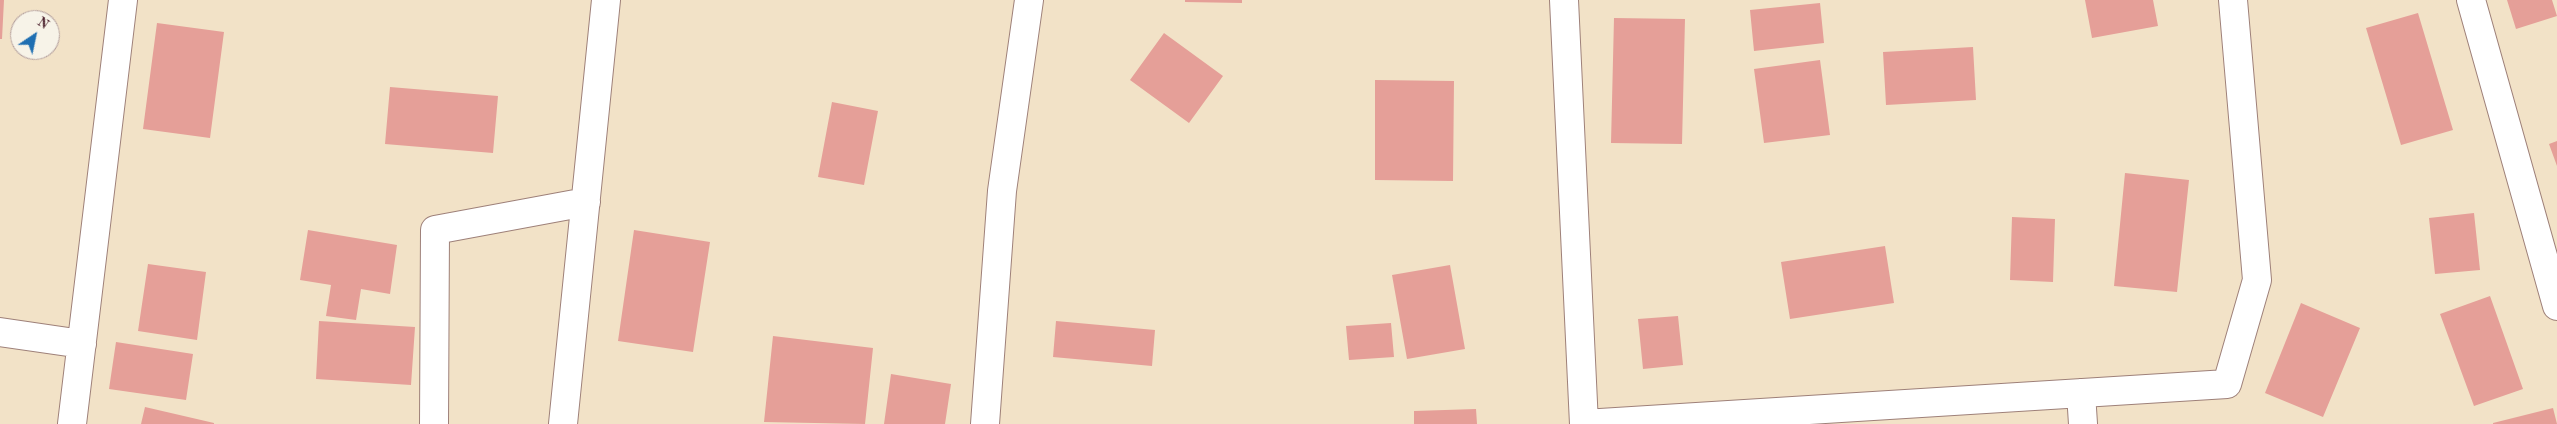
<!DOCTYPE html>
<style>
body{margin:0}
#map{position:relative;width:2557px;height:424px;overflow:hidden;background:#f2e2c7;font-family:"Old Standard TT",serif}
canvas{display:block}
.north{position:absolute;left:10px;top:10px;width:50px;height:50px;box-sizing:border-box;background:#f7f3e8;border:1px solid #b29e9c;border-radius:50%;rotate:34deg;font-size:14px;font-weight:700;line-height:20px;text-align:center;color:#4a1f2b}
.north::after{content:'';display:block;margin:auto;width:18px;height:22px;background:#1f6fb2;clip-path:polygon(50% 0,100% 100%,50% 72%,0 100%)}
</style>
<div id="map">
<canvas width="2557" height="424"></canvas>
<div class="north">N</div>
</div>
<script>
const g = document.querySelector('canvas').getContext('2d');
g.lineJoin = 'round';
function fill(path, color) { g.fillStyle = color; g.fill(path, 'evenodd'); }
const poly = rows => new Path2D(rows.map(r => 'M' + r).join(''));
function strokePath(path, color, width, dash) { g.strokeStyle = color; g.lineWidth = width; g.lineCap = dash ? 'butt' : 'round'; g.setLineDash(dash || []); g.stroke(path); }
const building = poly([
 [0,0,4,0,2,39,0,39],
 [1185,0,1242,0,1242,3,1185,2],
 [2085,0,2153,0,2158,26,2092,38],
 [2507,0,2552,0,2557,16,2516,29],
 [1820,3,1824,43,1754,51,1750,10],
 [2418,13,2453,130,2401,145,2366,28],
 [1614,18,1685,19,1682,144,1611,143],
 [157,23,224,32,210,138,143,129],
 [1164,33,1223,76,1189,123,1130,80],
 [1973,47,1976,100,1886,105,1883,52],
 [1820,60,1830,135,1764,143,1754,69],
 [1375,80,1454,81,1453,181,1375,180],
 [390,87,498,96,493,153,385,144],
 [832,102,878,111,864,185,818,177],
 [2557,141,2557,166,2549,144],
 [2125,173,2189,180,2177,292,2114,286],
 [2474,213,2480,270,2435,274,2429,218],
 [2012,217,2055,219,2053,282,2010,280],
 [308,230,397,245,390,294,361,289,356,320,326,316,331,285,300,280],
 [634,230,710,242,693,352,618,341],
 [1885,246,1894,303,1790,319,1781,262],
 [148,264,206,272,197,340,138,331],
 [1450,265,1465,349,1407,359,1392,275],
 [2490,296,2523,389,2474,406,2440,314],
 [2301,303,2360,328,2323,417,2265,393],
 [1678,316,1683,365,1643,369,1638,319],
 [319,321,415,327,411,385,316,379],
 [1056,321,1155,330,1152,366,1053,357],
 [1391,323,1394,357,1349,360,1346,326],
 [773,336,873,348,865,424,764,422],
 [116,342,193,354,186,400,109,389],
 [891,374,951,384,945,424,884,424],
 [145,407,214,423,214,424,141,424],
 [2553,408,2557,424,2493,424,2493,423],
 [1476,409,1477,424,1414,424,1414,411]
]);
const street = poly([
 [1564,0,1584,424],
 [2471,0,2557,306],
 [0,332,82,344],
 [2081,393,2083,424],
 [72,424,123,0],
 [434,424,435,230,586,202],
 [563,424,606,0],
 [985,424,1002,191,1029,0],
 [1584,424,2227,384,2257,280,2233,0]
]);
fill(building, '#e59f98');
strokePath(street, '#9e8079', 30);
strokePath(street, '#fff', 28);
</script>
